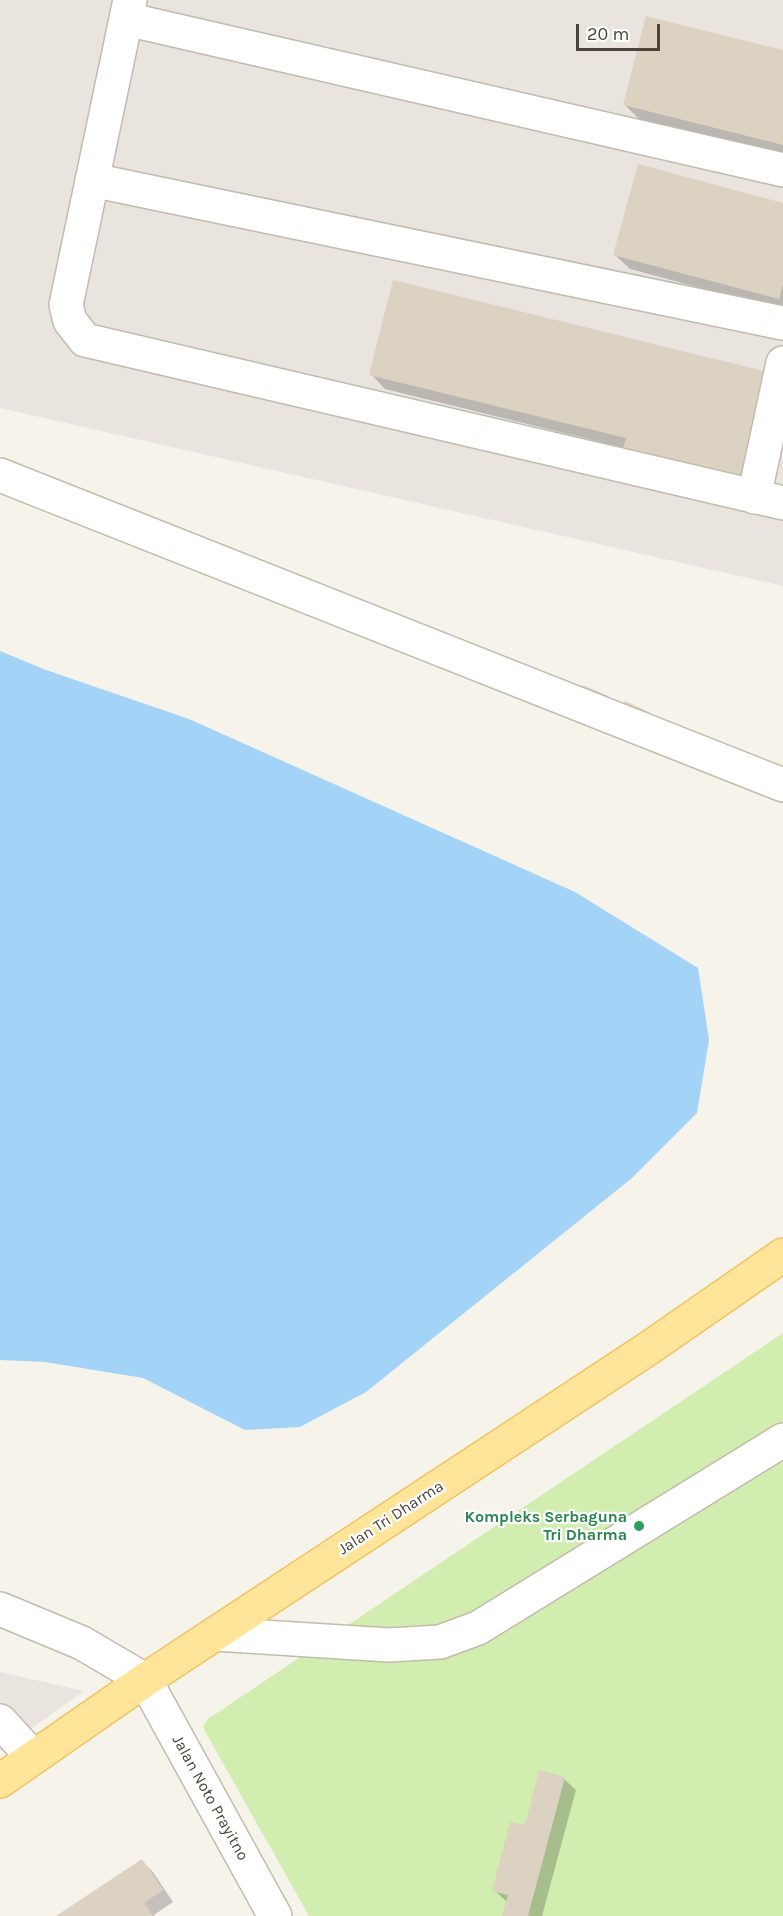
<!DOCTYPE html>
<style>
body{margin:0}
#map{position:relative;width:783px;height:1916px;overflow:hidden;background:#f6f3ea;font-family:Karla,sans-serif}
canvas{display:block}
.scale{position:absolute;left:576px;top:24px;width:84px;height:27px;box-sizing:border-box;border:3px solid #4b4437;border-top:0;padding-left:8px;font-size:18px;line-height:21px;white-space:nowrap;color:#4b4437;-webkit-text-stroke:4px #fff;paint-order:stroke}
</style>
<div id="map">
<canvas width="783" height="1916"></canvas>
<div class="scale">20 m</div>
</div>
<script>
const g = document.querySelector('canvas').getContext('2d');
g.lineJoin = 'round';
function fill(path, color) { g.fillStyle = color; g.fill(path, 'evenodd'); }
const poly = rows => new Path2D(rows.map(r => 'M' + r).join(''));
function strokePath(path, color, width, dash) { g.strokeStyle = color; g.lineWidth = width; g.lineCap = dash ? 'butt' : 'round'; g.setLineDash(dash || []); g.stroke(path); }
function drawText(font, color, halo, rows, align = 'center') {
  g.font = font + ' Karla,sans-serif'; g.lineWidth = 4.5; g.setLineDash([]); g.textBaseline = 'middle'; g.strokeStyle = halo; g.fillStyle = color; for (const [text, x, y, turn = 0] of rows) {
    g.save(); g.translate(x, y); g.rotate((+turn || 0) * Math.PI / 180); g.textAlign = isNaN(turn) ? turn : align; if (halo) g.strokeText(text, 0, 0); g.fillText(text, 0, 0); g.restore();
  }
}
const industrial = poly([
 [0,0,783,0,783,586,0,408],
 [0,1672,84,1691,0,1751]
]);
const green = poly([
 [783,1333,783,1916,309,1916,206,1733,203,1726,208,1719]
]);
const water = poly([
 [0,651,46,670,189,719,575,892,698,968,709,1040,697,1113,632,1178,366,1392,300,1427,245,1430,143,1378,45,1362,0,1360]
]);
const shadow = poly([
 [783,52,783,155,639,119,625,105],
 [783,204,783,310,630,269,615,255],
 [371,374,771,374,625,448,385,389],
 [564,1779,576,1790,542,1916,504,1916,507,1902,494,1890],
 [142,1861,153,1872,173,1902,154,1915,155,1916,61,1916]
]);
const building = poly([
 [646,16,783,50,783,145,623,105],
 [638,164,783,203,783,284,779,299,613,255],
 [393,280,772,373,745,482,622,452,626,438,369,375],
 [583,685,608,696,604,703,580,691],
 [625,701,649,712,646,719,622,708],
 [539,1770,565,1777,528,1916,502,1916,508,1895,492,1891,510,1822,525,1825],
 [142,1859,163,1890,144,1903,153,1916,56,1916]
]);
const minor = poly([
 [130,0,66,305,70,321,85,340,783,503],
 [126,19,783,170],
 [92,180,783,323],
 [0,475,783,785],
 [754,497,783,363],
 [0,1609,82,1643,145,1680,275,1916],
 [215,1634,389,1645,440,1642,478,1628,783,1440],
 [0,1721,33,1757]
]);
const major = poly([
 [0,1781,145,1680,649,1348,783,1255]
]);
const markers = [
 [639,1526,6,"#2e9e5b"]
];
const leisureNames = [
 ["Kompleks Serbaguna",627,1517],
 ["Tri Dharma",627,1535]
];
const streetNames = [
 ["Jalan Tri Dharma",391,1518,-33],
 ["Jalan Noto Prayitno",210,1798,61]
];
fill(industrial, '#e9e4de');
fill(green, '#d1edb0');
fill(water, '#a3d3f7');
fill(shadow, '#0003');
fill(building, '#dcd2c1');
strokePath(minor, '#c3bbac', 36);
strokePath(major, '#eec560', 36);
strokePath(minor, '#fff', 33);
strokePath(major, '#ffe49a', 33);
for (const [x, y, r, color] of markers) { const dot = new Path2D(); dot.arc(x, y, r, 0, 2 * Math.PI); g.fillStyle = color; g.fill(dot); strokePath(dot, '#fff', 2); }
drawText('bold 16px', '#27864d', '#fff', leisureNames, 'right');
drawText('16px', '#4b4437', '#fff', streetNames);
</script>
